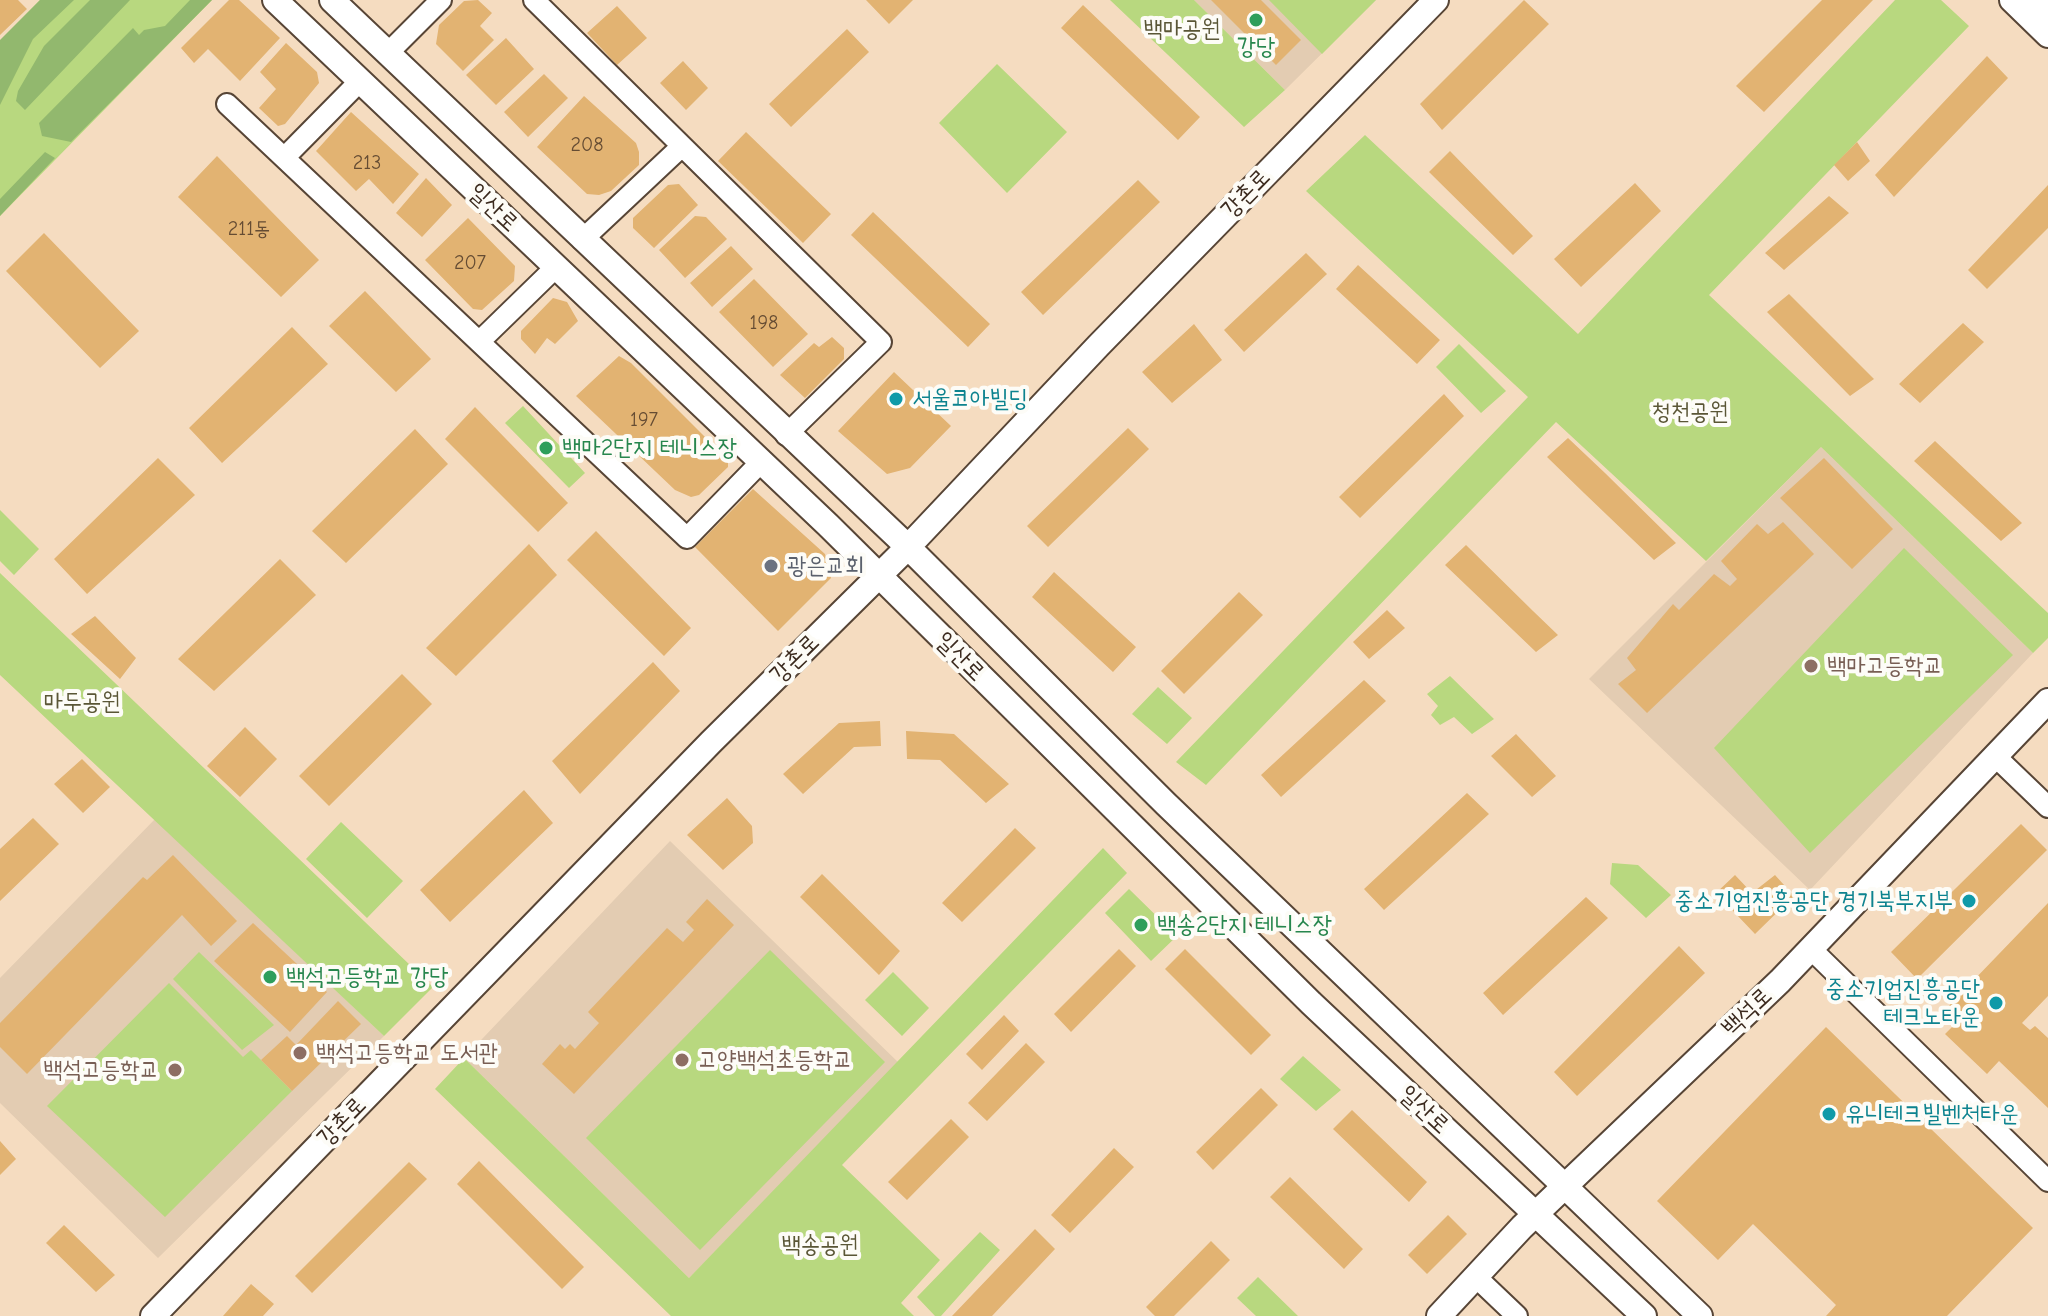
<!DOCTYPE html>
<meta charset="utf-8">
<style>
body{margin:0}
canvas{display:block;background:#f5dcc0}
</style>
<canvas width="2048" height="1316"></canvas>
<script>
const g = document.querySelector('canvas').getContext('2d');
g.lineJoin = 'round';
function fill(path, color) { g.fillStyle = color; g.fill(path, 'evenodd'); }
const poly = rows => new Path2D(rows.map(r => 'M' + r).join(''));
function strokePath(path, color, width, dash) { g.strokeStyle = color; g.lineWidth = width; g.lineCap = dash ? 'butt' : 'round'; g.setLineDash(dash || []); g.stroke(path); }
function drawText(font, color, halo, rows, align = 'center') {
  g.font = font + ' "Comic Neue","Poor Story",sans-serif'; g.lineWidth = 8; g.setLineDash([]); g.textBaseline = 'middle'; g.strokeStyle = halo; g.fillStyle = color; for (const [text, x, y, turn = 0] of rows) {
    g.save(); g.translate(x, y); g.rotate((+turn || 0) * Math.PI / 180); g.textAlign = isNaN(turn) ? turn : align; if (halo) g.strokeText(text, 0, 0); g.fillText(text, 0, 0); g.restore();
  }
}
const built = poly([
 [1194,0,1376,0,1285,90],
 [1821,447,2033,653,1810,890,1589,679],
 [155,819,384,1036,158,1258,0,1103,0,978],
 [670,841,899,1063,689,1278,464,1058]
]);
const green = poly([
 [40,0,212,0,0,216,0,41],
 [1110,0,1194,0,1285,90,1244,127],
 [1269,0,1376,0,1322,54],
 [1895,0,1941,0,1969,26,1709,295,2048,613,2048,638,2033,653,1821,447,1706,561,1556,422,1206,785,1176,762,1528,397,1306,191,1365,135,1578,334],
 [997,64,1067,132,1007,193,939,123],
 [1459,344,1506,391,1481,413,1436,367],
 [523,406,585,473,569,488,505,423],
 [0,510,39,549,14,575,0,561],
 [1904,548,2013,655,1810,853,1714,748],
 [0,573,433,987,384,1036,0,675],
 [1450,676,1494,719,1472,734,1454,717,1440,725,1431,715,1438,706,1427,694],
 [1158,687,1192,718,1167,744,1132,714],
 [341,822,403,881,367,918,306,859],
 [1103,848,1127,873,842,1165,940,1260,901,1303,914,1316,671,1316,435,1089,464,1058,689,1278],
 [1612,863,1638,865,1671,895,1646,918,1610,884],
 [1129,889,1177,936,1151,961,1105,913],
 [770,950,885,1062,700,1250,586,1138],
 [199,952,274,1025,242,1050,173,979],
 [893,972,929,1008,902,1036,865,1000],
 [169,983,243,1057,251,1050,292,1091,165,1217,47,1106],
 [1303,1056,1341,1090,1316,1111,1280,1079],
 [980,1232,1000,1250,941,1316,935,1316,917,1297],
 [1258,1277,1298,1316,1256,1316,1237,1298]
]);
const forest = poly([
 [40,0,74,0,33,39,0,105,0,40],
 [90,0,130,0,25,110,16,101,18,91,44,46],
 [190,0,212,0,71,142,42,136,39,123,133,28,139,35,144,30,165,26],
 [45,152,55,158,0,216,0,199]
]);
const building = poly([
 [0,0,18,0,27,9,0,35],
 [229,0,239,0,280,38,240,81,208,49,194,63,181,48],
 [478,0,492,13,480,26,494,40,463,71,436,44,439,25,464,1],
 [866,0,913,0,889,24],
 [1211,0,1261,0,1301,40,1276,65],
 [1524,0,1549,24,1442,130,1420,104],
 [1822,0,1873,0,1764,112,1736,86],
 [1083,5,1200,117,1178,140,1061,28],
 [617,6,647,38,617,65,587,33],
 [847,29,869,52,791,127,769,104],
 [506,38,534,69,496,105,466,75],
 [286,43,317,72,319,83,285,124,278,126,259,108,276,89,260,72],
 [1987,56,2008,78,1894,197,1875,175],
 [683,61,708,88,686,110,660,83],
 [544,74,568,98,528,137,504,112],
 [584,96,636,143,639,152,639,165,611,191,599,195,587,194,537,147],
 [351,112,419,174,393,204,369,179,356,191,316,151],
 [746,132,831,214,803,243,718,161],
 [1857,142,1870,161,1848,181,1834,165],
 [1450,151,1533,236,1513,255,1429,172],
 [217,156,319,260,281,297,178,197],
 [426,178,452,205,422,237,396,213],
 [1138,180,1160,202,1043,315,1021,292],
 [1635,183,1661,211,1581,287,1554,259],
 [679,184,698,205,654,248,633,228,633,218,668,185],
 [2048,185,2048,228,1987,289,1968,270],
 [1829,196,1849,213,1784,270,1765,253],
 [873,212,990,324,968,347,851,235],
 [695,216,706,217,727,239,685,278,659,250],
 [468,218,515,266,514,281,482,310,473,309,425,260],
 [44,233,139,331,100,368,6,271],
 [731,246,753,269,712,307,690,283],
 [1306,253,1327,274,1244,352,1224,330],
 [1358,265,1440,340,1417,364,1336,289],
 [754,279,808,334,773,367,719,312],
 [365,291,431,359,396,392,329,326],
 [1789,294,1874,379,1850,396,1767,312],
 [553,298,567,302,578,321,555,344,547,338,535,354,521,339,521,331],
 [1963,323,1984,342,1920,403,1899,384],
 [1194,324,1222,360,1172,403,1142,372],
 [292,327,328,364,222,463,189,428],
 [832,337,844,348,844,359,805,398,780,375,814,343,819,347],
 [619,356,631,363,728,460,728,467,699,495,691,497,675,490,576,396],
 [894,372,951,426,910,468,887,474,838,431],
 [1444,394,1464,416,1360,518,1339,497],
 [475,407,568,503,538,532,445,439],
 [1128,428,1149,449,1048,547,1027,526],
 [415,429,448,464,346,563,312,531],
 [1568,438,1605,473,1676,543,1654,560,1584,493,1547,457],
 [1935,441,2022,523,2001,541,1914,461],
 [158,458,195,495,87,594,54,559],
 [1824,458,1893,529,1852,569,1780,498],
 [753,489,825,554,831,578,778,631,695,547],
 [1783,522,1814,554,1647,713,1618,684,1636,670,1627,658,1673,604,1679,610,1714,574,1730,586,1737,579,1721,561,1757,524,1768,534],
 [596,531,691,628,664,656,567,560],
 [529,544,557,575,456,676,426,648],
 [1466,545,1533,611,1558,635,1536,652,1445,565],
 [280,559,316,595,214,691,178,659],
 [1054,572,1136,647,1113,672,1032,597],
 [1239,592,1263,615,1184,694,1161,671],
 [1387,610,1405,628,1369,659,1353,642],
 [95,616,136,658,120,679,71,634],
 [653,662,680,691,580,794,552,761],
 [402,674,432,704,329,806,299,776],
 [1364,680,1386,701,1281,797,1261,775],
 [880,721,881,746,854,747,803,794,783,774,839,723],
 [245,727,277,759,240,797,207,766],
 [906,731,954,734,1009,784,986,803,940,760,907,759],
 [1516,734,1556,776,1532,797,1491,756],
 [82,759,110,787,83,813,54,784],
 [524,790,553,823,450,922,420,890],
 [1467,793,1489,814,1384,910,1364,889],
 [727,798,752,826,753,843,723,870,687,835],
 [33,818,59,844,0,901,0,849],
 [2021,824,2047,850,1917,979,1891,952],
 [1015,828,1036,848,962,922,942,903],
 [173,855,237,921,211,946,182,915,27,1074,0,1047,0,1023,143,877,147,880],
 [822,874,900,951,879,975,800,897],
 [1735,875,1752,893,1775,875,1794,896,1755,934,1716,893],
 [1586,897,1608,918,1503,1015,1483,993],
 [707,899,734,925,574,1094,542,1064,560,1044,565,1049,570,1044,575,1049,599,1023,588,1012,667,928,683,942,694,930,686,922],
 [2048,903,2048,996,2022,1023,2030,1030,2035,1026,2048,1038,2048,1108,1999,1061,1987,1074,1945,1034,1957,1022,1945,1010],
 [253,923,327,992,290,1032,214,961],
 [1679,946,1705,973,1577,1096,1554,1072],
 [1119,949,1136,966,1071,1032,1054,1014],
 [1185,949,1271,1035,1251,1055,1165,969],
 [338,1001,361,1024,292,1091,261,1060,287,1036,296,1045],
 [1004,1015,1019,1031,982,1070,966,1054],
 [1826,1027,2033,1228,1947,1316,1826,1316,1836,1305,1753,1224,1718,1260,1657,1201],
 [1026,1043,1045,1062,987,1121,968,1103],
 [1261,1088,1278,1105,1213,1170,1196,1152],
 [1352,1110,1427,1182,1409,1202,1333,1129],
 [951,1119,969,1137,907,1200,888,1182],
 [0,1141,16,1159,0,1175],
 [1114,1148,1134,1167,1070,1233,1051,1215],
 [479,1161,584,1267,562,1289,457,1184],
 [409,1162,427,1179,312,1293,295,1276],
 [1290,1177,1363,1249,1344,1269,1270,1197],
 [1448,1215,1467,1234,1427,1274,1408,1255],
 [64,1225,115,1275,96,1292,46,1243],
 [1035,1229,1055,1249,992,1316,952,1316],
 [1211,1241,1230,1260,1174,1316,1155,1316,1146,1307],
 [251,1284,274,1304,263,1316,223,1316]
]);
const minor = poly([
 [534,0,881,342,786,435],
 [387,54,441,0],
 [227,104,687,538,761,462],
 [285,157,359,82],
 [582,240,681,147],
 [481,340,556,267],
 [1995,756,2048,807],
 [1810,948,2048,1181],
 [1475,1276,1517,1316]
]);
const major = poly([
 [275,0,828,525,1311,1003,1644,1316],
 [332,0,908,547,1166,804,1700,1316],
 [2012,0,2048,35],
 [2039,0,2048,9],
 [153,1316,711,742,908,547,1098,346,1436,0],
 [1439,1316,1522,1227,1780,981,2048,701]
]);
const markers = [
 [1256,20,8,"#2e9e5b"],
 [896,399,8,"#0f9aa8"],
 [546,448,8,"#2e9e5b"],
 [771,566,8,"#6b7280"],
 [1811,666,8,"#8d6e63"],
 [1969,901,8,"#0f9aa8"],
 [1141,925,8,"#2e9e5b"],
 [270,977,8,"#2e9e5b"],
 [1996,1003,8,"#0f9aa8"],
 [300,1053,8,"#8d6e63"],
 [682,1060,8,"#8d6e63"],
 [175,1070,8,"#8d6e63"],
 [1829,1114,8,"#0f9aa8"]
];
const numberNames = [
 ["208",587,145],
 ["213",367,163],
 ["211동",249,229],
 ["207",470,263],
 ["198",764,323],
 ["197",644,420]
];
const parkNames = [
 ["백마공원",1182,29],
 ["청천공원",1690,412],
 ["마두공원",82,702],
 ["백송공원",820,1245]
];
const leisureNames = [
 ["강당",1256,47,"center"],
 ["백마2단지 테니스장",562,448],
 ["백송2단지 테니스장",1157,925],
 ["백석고등학교 강당",286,977]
];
const streetNames = [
 ["강촌로",1246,194,-46],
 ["일산로",493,208,43],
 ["일산로",960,657,45],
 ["강촌로",795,659,-45],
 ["백석로",1747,1012,-43],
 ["일산로",1424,1110,43],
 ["강촌로",342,1122,-46]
];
const cultureNames = [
 ["서울코아빌딩",912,399],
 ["중소기업진흥공단 경기북부지부",1953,901,"right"],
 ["중소기업진흥공단",1980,989,"right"],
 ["테크노타운",1980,1017,"right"],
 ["유니테크빌벤처타운",1845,1114]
];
const worshipNames = [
 ["광은교회",787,566]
];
const educationNames = [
 ["백마고등학교",1827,666],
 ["백석고등학교 도서관",316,1053],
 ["고양백석초등학교",698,1060],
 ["백석고등학교",159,1070,"right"]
];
fill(built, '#e3ccb2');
fill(green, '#b8d87f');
fill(forest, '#92b86e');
fill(building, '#e2b372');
strokePath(minor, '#574536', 24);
strokePath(major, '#574536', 28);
strokePath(minor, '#fff', 20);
strokePath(major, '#fff', 24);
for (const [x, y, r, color] of markers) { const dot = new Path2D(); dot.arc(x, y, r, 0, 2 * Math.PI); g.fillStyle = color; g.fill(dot); strokePath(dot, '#fdfcf7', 3); }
drawText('20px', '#654c33', null, numberNames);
drawText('24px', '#5a5636', '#fdfcf7', parkNames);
drawText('24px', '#27864d', '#fdfcf7', leisureNames, 'left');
drawText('24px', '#3b2a1e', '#fdfcf7', streetNames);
drawText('24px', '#0d838f', '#fdfcf7', cultureNames, 'left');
drawText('24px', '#5b616d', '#fdfcf7', worshipNames, 'left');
drawText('24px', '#785e54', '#fdfcf7', educationNames, 'left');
</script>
